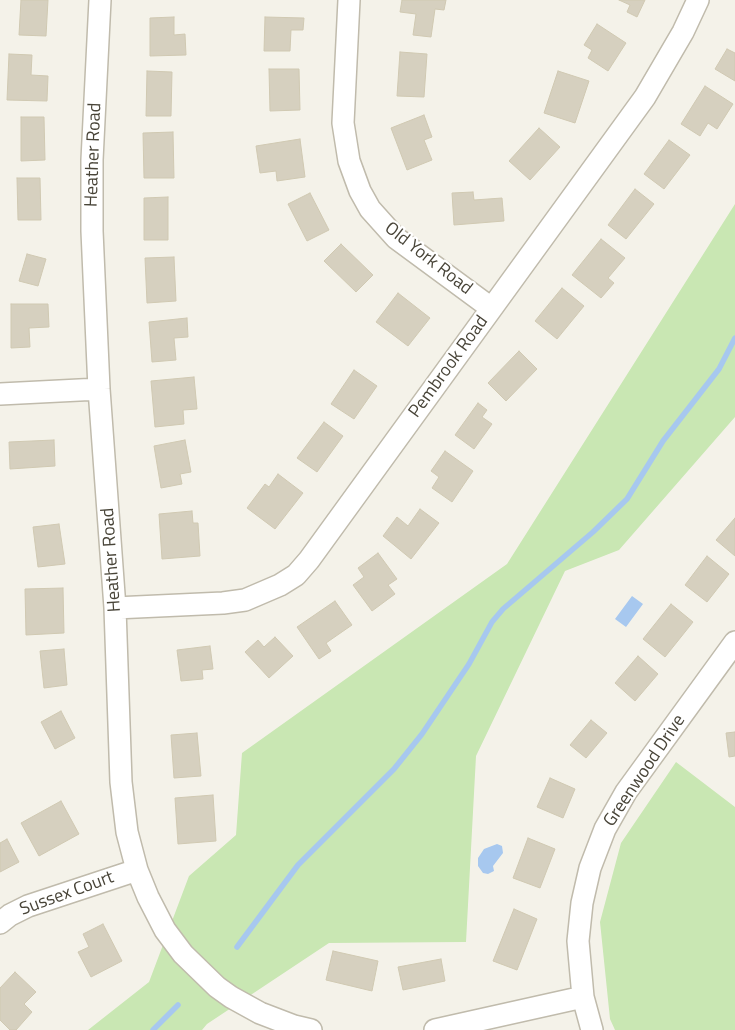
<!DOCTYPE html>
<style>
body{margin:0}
canvas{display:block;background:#f4f2e9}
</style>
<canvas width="735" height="1030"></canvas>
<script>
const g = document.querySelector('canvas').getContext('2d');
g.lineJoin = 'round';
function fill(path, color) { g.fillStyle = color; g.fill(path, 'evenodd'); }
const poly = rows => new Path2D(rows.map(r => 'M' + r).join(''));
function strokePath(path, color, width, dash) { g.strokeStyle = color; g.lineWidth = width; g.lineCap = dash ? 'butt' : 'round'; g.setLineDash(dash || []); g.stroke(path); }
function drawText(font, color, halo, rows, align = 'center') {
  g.font = font + ' "Titillium Web",sans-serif'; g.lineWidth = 4.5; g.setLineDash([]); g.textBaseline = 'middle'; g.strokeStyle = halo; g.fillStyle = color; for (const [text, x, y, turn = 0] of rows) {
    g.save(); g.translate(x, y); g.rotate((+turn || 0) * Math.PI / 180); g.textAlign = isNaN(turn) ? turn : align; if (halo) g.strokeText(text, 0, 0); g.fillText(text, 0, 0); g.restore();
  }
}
const green = poly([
 [735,204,735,417,619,550,565,571,476,756,466,942,329,943,207,1024,202,1030,88,1030,149,982,189,876,236,835,242,753,507,564],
 [676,762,735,807,735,1030,615,1030,610,1019,600,922,621,843]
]);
const water = poly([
 [632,596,643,604,626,627,615,619],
 [497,844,502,846,503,853,493,866,494,871,488,874,483,873,478,866,478,858,484,849]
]);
const stream = poly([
 [237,947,298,865,394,769,422,734,469,664,492,622,503,609,593,532,627,499,663,441,719,369,735,338],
 [153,1030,178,1005]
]);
const building = poly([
 [21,0,48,0,46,36,19,35,21,0],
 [402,0,446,0,444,10,435,9,431,37,413,35,416,14,400,12,402,0],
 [619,0,645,0,637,17,627,12,630,5,619,0],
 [174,17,174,35,185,34,186,55,150,56,150,18,174,17],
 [265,17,304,18,303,30,291,30,290,51,264,51,265,17],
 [597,24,626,43,608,71,588,58,592,50,584,45,597,24],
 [727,49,735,53,735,81,715,69,727,49],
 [400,52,427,54,424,97,397,96,400,52],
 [9,54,32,55,31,75,48,76,47,101,7,100,9,54],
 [269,69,299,69,300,110,270,111,269,69],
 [147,71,172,72,171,116,146,116,147,71],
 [558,71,589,81,575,123,544,113,558,71],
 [705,86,733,104,717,129,708,123,700,136,681,124,705,86],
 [424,115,432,137,424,140,432,160,407,170,391,128,424,115],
 [21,117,44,117,45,160,21,161,21,117],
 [539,128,560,147,530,180,509,161,539,128],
 [173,132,174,178,144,178,143,133,173,132],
 [300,139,305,177,277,181,276,171,260,173,256,146,300,139],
 [669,140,690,155,664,189,644,174,669,140],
 [17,178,40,178,41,220,18,220,17,178],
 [635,189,654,204,626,239,608,225,635,189],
 [473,192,474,200,502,198,504,221,454,225,452,193,473,192],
 [310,193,329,230,307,241,288,204,310,193],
 [168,197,168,240,144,240,144,198,168,197],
 [601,239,625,258,608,278,614,283,601,298,572,275,601,239],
 [341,244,373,275,356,292,324,261,341,244],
 [27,254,46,259,38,286,19,281,27,254],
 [174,257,176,301,147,303,145,258,174,257],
 [562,288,584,306,557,339,535,321,562,288],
 [398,293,430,318,408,346,376,322,398,293],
 [11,304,48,304,49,327,29,328,30,347,11,348,11,304],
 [187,318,188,337,174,338,176,360,152,362,149,322,187,318],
 [519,351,537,369,506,401,488,383,519,351],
 [354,370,377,386,354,419,331,404,354,370],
 [194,377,197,409,183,410,184,424,155,427,151,381,194,377],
 [478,403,487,410,482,417,492,424,474,449,455,435,478,403],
 [324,422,343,436,317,472,297,458,324,422],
 [54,440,55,466,10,469,9,442,54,440],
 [185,440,191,472,180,474,182,484,161,488,154,446,185,440],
 [445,451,473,471,452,502,432,488,439,477,431,471,445,451],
 [278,474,303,493,275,529,247,508,265,484,269,487,278,474],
 [420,509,439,523,411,559,383,536,397,517,408,526,420,509],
 [192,511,193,523,198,523,200,556,162,559,159,514,192,511],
 [735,518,735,556,716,540,735,518],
 [59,524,65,564,38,567,33,527,59,524],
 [378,553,397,579,388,585,395,594,372,611,353,585,364,577,358,568,378,553],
 [707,556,729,574,707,602,685,585,707,556],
 [63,588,64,633,26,635,25,589,63,588],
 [335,601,352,625,326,643,331,651,319,659,297,627,335,601],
 [671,604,693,622,665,657,643,639,671,604],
 [275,637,293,656,269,678,245,652,258,640,264,647,275,637],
 [210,646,213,669,202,670,203,679,181,681,177,650,210,646],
 [64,649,67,685,44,688,40,651,64,649],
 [638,656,658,674,635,701,615,683,638,656],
 [61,711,75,738,55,749,41,722,61,711],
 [591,720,607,733,586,758,570,745,591,720],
 [735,732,735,756,729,757,726,733,735,732],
 [197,733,201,776,174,778,171,735,197,733],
 [550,778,575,789,563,818,537,807,550,778],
 [213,795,216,841,178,844,175,798,213,795],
 [61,801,79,834,39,856,21,823,61,801],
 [528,838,555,849,540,888,513,878,528,838],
 [7,839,19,862,0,872,0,843,7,839],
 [514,909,537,919,517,970,493,961,514,909],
 [103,924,122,961,91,977,78,952,89,947,83,934,103,924],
 [333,951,378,961,372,991,326,980,333,951],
 [441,959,445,981,403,990,398,967,441,959],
 [15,972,36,992,24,1004,32,1012,16,1030,10,1030,0,1020,0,988,15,972]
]);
const minor = poly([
 [100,0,92,160,92,231,99,389,115,608,121,782,127,832,137,870,148,897,165,930,183,954,217,987,231,997,260,1013,294,1026,311,1030],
 [349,0,343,123,349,161,360,191,370,209,396,238,491,308],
 [0,394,99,389],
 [115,608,223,603,245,600,280,585,296,575,309,560,645,97,683,32,698,0],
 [0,923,10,915,28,906,137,870],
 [435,1030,583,997],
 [592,1030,583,997,578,941,582,903,590,868,605,829,626,792,735,642]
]);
const streetNames = [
 ["Heather Road",94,155,-88],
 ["Old York Road",428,259,38],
 ["Pembrook Road",449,367,-54],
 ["Heather Road",112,560,-94],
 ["Greenwood Drive",645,771,-56],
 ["Sussex Court",67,894,-20]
];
fill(green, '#c9e7b3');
fill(water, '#a7c8ef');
strokePath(stream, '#a7c8ef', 5.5);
fill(building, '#d6d0bf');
strokePath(building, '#d0c9b2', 1);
strokePath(minor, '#c0bbac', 24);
strokePath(minor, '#fff', 21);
drawText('18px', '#484438', '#fff', streetNames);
</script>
